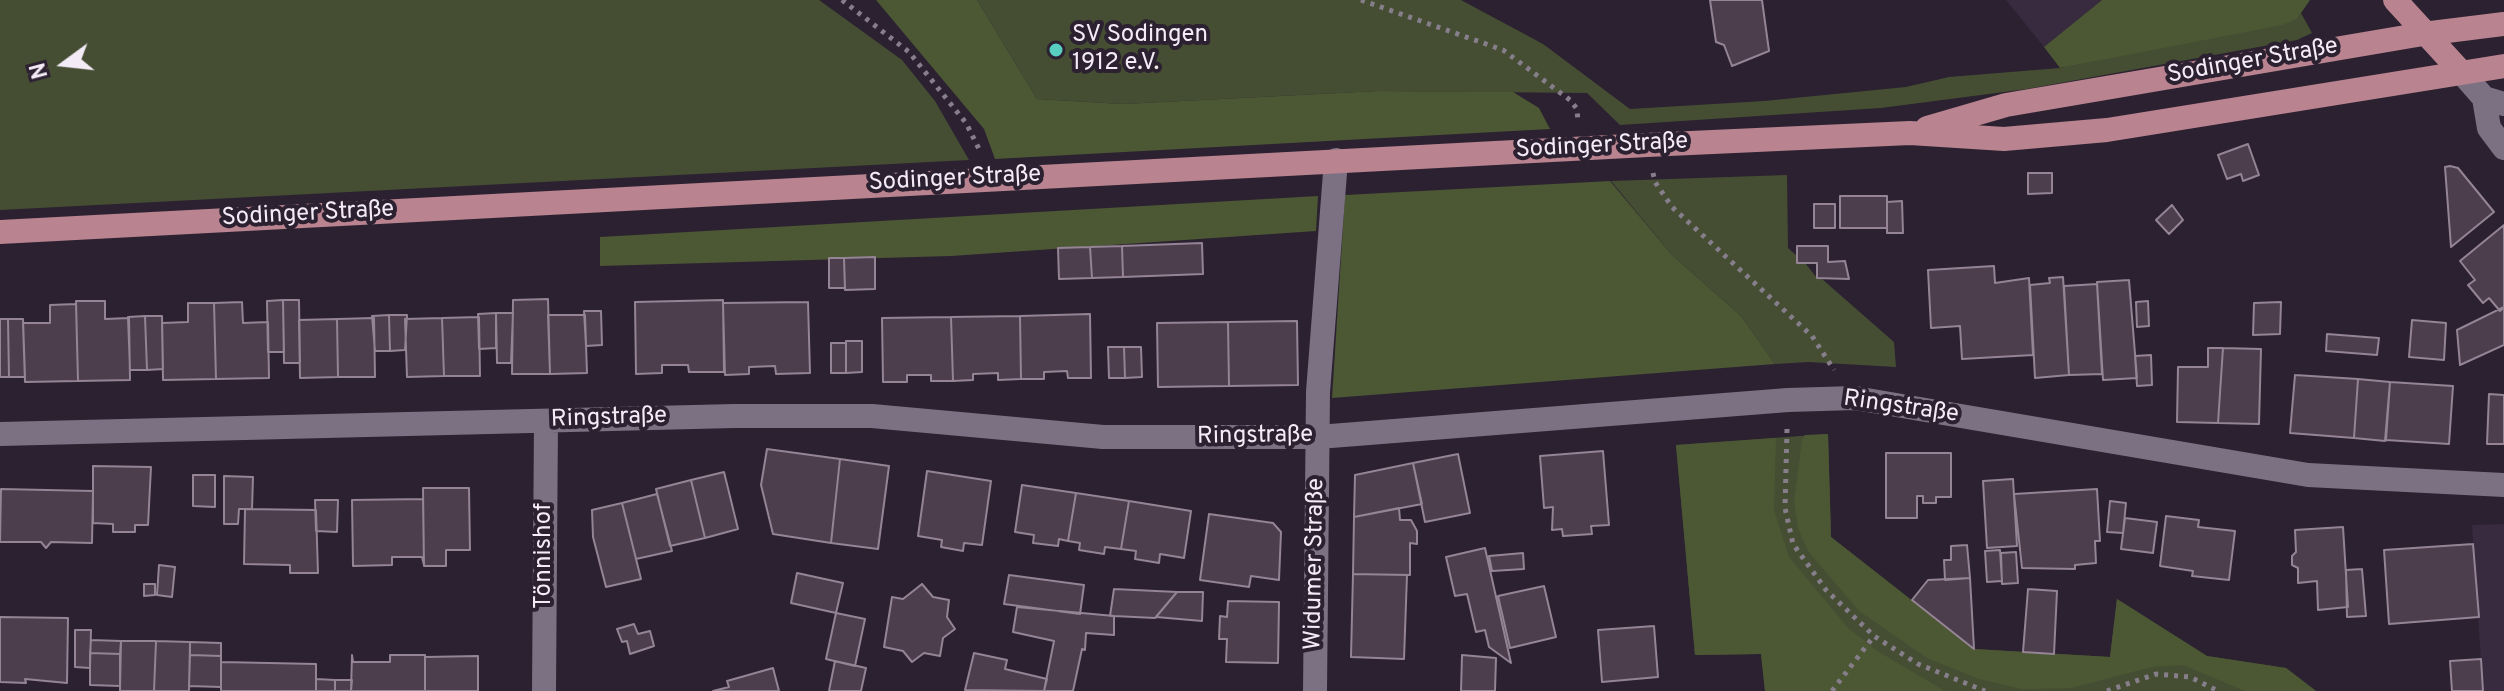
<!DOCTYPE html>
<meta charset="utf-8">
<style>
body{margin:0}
#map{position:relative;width:2504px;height:691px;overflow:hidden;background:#2b2131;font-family:Overpass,sans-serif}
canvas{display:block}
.north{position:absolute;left:24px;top:24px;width:80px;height:80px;-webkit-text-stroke:6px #2b2131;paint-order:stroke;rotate:255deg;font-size:22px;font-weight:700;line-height:32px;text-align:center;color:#f3ecf7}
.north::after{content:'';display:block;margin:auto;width:28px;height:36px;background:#f3ecf7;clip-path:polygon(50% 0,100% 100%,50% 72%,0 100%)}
</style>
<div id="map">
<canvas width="2504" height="691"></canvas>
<div class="north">N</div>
</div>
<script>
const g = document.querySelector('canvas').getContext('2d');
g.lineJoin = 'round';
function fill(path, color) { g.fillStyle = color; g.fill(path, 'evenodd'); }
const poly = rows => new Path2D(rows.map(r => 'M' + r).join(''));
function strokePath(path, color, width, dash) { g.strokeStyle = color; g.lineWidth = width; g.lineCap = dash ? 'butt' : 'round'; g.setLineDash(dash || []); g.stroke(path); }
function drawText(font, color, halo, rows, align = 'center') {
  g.font = font + ' Overpass,sans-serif'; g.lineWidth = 8; g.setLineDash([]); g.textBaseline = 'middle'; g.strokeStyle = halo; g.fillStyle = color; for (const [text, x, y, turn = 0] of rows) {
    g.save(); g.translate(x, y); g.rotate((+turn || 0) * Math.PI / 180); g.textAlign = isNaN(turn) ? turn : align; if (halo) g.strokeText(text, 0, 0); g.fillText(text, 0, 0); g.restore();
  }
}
const built = poly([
 [2006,0,2102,0,2044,47],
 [2504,524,2504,691,2483,691,2472,525]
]);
const green = poly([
 [0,0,819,0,902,60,935,101,969,160,0,210],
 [977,0,1461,0,1543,44,1630,109,1764,101,1906,87,1949,77,2060,68,2297,19,2301,13,2312,33,2297,40,2027,89,1881,108,1620,125,1587,93,1378,91,1123,104,1037,99],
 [1787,175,1788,248,1797,256,1797,263,1805,263,1817,278,1822,279,1894,342,1896,367,1808,362,1775,364,1741,316,1672,255,1611,181],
 [1828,434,1831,537,1974,649,2110,657,2117,599,2207,656,2286,668,2316,691,1765,691,1761,654,1695,655,1676,445]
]);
const forest = poly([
 [876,0,977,0,1037,99,1123,104,1378,91,1513,92,1539,108,1550,129,995,159,984,129],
 [2102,0,2310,0,2297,19,2282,25,2060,68,2044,47],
 [1610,181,1672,255,1741,316,1775,364,1332,398,1345,195],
 [1318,196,1316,231,951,256,600,266,600,237],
 [1828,434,1831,537,1974,649,2110,657,2117,599,2207,656,2286,668,2316,691,2245,691,2183,665,2152,667,2071,688,2021,689,1979,679,1927,658,1859,611,1808,551,1798,528,1794,502,1802,440,1805,435],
 [1776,438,1774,510,1789,557,1848,628,1876,650,1945,691,1765,691,1761,654,1695,655,1676,445]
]);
const building = poly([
 [1710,0,1762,0,1769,51,1732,66,1724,45,1716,42,1710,0],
 [2248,144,2259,175,2243,181,2241,174,2227,179,2218,155,2248,144],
 [2450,166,2458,168,2494,212,2451,247,2445,167,2450,166],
 [2028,173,2052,173,2052,193,2028,194,2028,173],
 [1840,196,1887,196,1887,228,1840,228,1840,196],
 [1902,201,1903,233,1887,233,1887,202,1902,201],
 [1814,204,1835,204,1835,228,1814,228,1814,204],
 [2172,205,2183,220,2169,234,2156,220,2172,205],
 [2504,225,2504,307,2500,311,2489,298,2483,303,2468,285,2475,280,2460,261,2504,225],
 [1202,243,1203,274,1123,277,1122,246,1202,243],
 [1122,246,1123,277,1092,278,1090,247,1122,246],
 [1797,246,1828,246,1828,262,1845,261,1849,279,1817,278,1817,263,1797,263,1797,246],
 [1090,247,1092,278,1059,279,1058,248,1090,247],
 [875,257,875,289,845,290,844,258,875,257],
 [829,258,844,258,845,288,829,288,829,258],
 [1994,266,1995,283,2029,278,2033,355,1962,359,1960,326,1931,328,1928,270,1994,266],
 [2063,277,2069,375,2035,378,2030,285,2050,283,2049,278,2063,277],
 [2129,280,2137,378,2103,380,2097,282,2129,280],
 [2097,284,2102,374,2069,375,2064,286,2097,284],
 [548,299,550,374,512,374,513,300,548,299],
 [283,300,284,352,268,352,267,301,283,300],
 [283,300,299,300,300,363,284,363,283,300],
 [723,300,724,372,689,372,688,365,662,365,662,373,636,374,635,302,723,300],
 [76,301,105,301,105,319,129,318,130,380,78,381,76,301],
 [2148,301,2149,326,2137,327,2136,302,2148,301],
 [242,302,243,323,268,322,269,378,216,379,214,303,242,302],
 [808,302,810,373,776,374,775,366,749,367,749,374,725,375,723,303,808,302],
 [2281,302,2280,334,2253,335,2254,303,2281,302],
 [188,303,214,303,216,379,163,380,162,323,188,322,188,303],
 [76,304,78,381,25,382,23,323,50,323,50,305,76,304],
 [2504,307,2504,345,2460,365,2457,330,2504,307],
 [584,311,601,311,602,345,586,346,584,311],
 [496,313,496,348,479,349,478,314,496,313],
 [496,313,513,313,511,363,497,363,496,313],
 [1090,314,1091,378,1068,378,1067,371,1044,372,1044,379,1021,379,1020,316,1090,314],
 [389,315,390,351,375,351,372,316,389,315],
 [389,315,407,315,405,350,390,351,389,315],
 [548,315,585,315,587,373,550,374,548,315],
 [145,316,162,316,163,369,147,370,145,316],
 [145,316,147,370,130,370,128,317,145,316],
 [1020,316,1021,379,998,380,998,373,973,374,973,380,953,381,951,317,1020,316],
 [479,317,480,376,444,376,442,318,479,317],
 [951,317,953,381,931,381,931,375,907,375,907,382,883,382,882,318,951,317],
 [374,318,375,377,338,377,337,319,374,318],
 [442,318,444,376,407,377,405,319,442,318],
 [0,319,8,319,9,377,0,377,0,319],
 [8,319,23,319,25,377,9,377,8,319],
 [337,319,338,377,300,378,299,320,337,319],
 [2412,320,2446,323,2444,360,2409,357,2412,320],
 [1297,321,1298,385,1229,386,1228,322,1297,321],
 [1228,322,1229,386,1158,387,1157,323,1228,322],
 [2327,334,2379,338,2377,355,2326,351,2327,334],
 [846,341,862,341,862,372,846,373,846,341],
 [831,343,846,343,846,373,831,373,831,343],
 [1108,347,1124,347,1125,378,1109,378,1108,347],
 [1124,347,1141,347,1142,377,1125,378,1124,347],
 [2208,348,2223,348,2218,423,2177,422,2178,367,2208,367,2208,348],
 [2223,348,2261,349,2259,424,2218,423,2223,348],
 [2151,355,2152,385,2137,386,2135,356,2151,355],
 [2295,375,2358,379,2354,438,2290,433,2295,375],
 [2358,379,2390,382,2385,441,2354,438,2358,379],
 [2390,382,2453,386,2449,444,2386,440,2390,382],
 [2489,394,2504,395,2504,444,2487,444,2489,394],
 [767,449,840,459,831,543,773,534,761,485,767,449],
 [1603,451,1609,525,1591,526,1592,534,1563,536,1562,529,1552,530,1553,507,1544,508,1540,456,1603,451],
 [1886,453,1951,453,1951,497,1936,497,1936,503,1923,503,1923,496,1917,496,1917,518,1886,518,1886,453],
 [1458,454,1470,513,1425,522,1413,463,1458,454],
 [840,459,889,466,878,549,831,543,840,459],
 [1413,463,1422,504,1354,517,1355,475,1413,463],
 [93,466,151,467,148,525,135,525,135,532,113,532,113,524,93,523,93,466],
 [927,471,991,481,982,545,964,543,963,551,941,547,942,540,918,536,927,471],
 [724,472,738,529,705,538,691,480,724,472],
 [193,475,215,475,215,507,193,506,193,475],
 [224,476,253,477,252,509,239,509,238,524,224,524,224,476],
 [2013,479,2017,546,1987,548,1983,481,2013,479],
 [691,480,705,538,670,546,656,489,691,480],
 [1022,485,1076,493,1068,541,1059,539,1058,546,1033,543,1034,535,1015,532,1022,485],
 [423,488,469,488,470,550,446,550,446,566,424,566,423,488],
 [1,489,93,491,92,543,51,542,46,548,41,542,0,542,1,489],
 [2097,489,2100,541,2095,541,2096,563,2075,565,2075,569,2022,568,2014,494,2097,489],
 [1076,493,1129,501,1121,549,1105,547,1104,554,1079,550,1080,543,1068,541,1076,493],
 [657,494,672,551,636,559,622,503,657,494],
 [423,499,424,565,422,557,392,557,392,565,353,566,352,500,423,499],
 [315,500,338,500,337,532,316,531,315,500],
 [1129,501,1191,511,1184,558,1160,554,1159,563,1135,559,1136,551,1121,549,1129,501],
 [2110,501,2126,503,2123,533,2107,532,2110,501],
 [622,503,641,579,606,587,593,537,592,510,622,503],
 [1399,508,1400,520,1411,520,1417,531,1417,544,1410,543,1410,575,1353,574,1354,517,1399,508],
 [245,509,316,510,318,573,290,573,290,565,244,564,245,509],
 [1209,514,1273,523,1281,532,1279,580,1251,576,1249,587,1200,580,1209,514],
 [2166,516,2199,520,2198,527,2235,531,2229,580,2192,576,2193,571,2160,566,2166,516],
 [2125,518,2157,522,2153,553,2121,549,2125,518],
 [2343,527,2348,607,2318,610,2317,581,2298,583,2298,568,2292,565,2292,556,2296,552,2295,530,2343,527],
 [2473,544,2479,617,2389,624,2384,550,2473,544],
 [1967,545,1970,578,1945,580,1944,560,1951,560,1951,546,1967,545],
 [1485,548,1511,663,1489,647,1485,630,1476,632,1467,594,1455,596,1446,557,1485,548],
 [2000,550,2002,581,1987,582,1985,551,2000,550],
 [2016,552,2018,583,2002,584,2001,553,2016,552],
 [1523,553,1524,569,1492,571,1489,556,1523,553],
 [159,565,175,567,172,597,157,595,159,565],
 [2362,569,2366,616,2347,617,2346,570,2362,569],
 [797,573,843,583,836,613,791,603,797,573],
 [1353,574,1407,575,1404,659,1351,657,1353,574],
 [1009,575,1084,585,1080,614,1004,604,1009,575],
 [1970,578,1974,649,1912,600,1928,580,1970,578],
 [144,584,155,584,155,595,144,596,144,584],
 [922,584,933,597,949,600,947,617,955,629,943,638,940,656,924,653,912,662,903,651,884,647,892,597,903,599,922,584],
 [1544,586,1556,637,1510,648,1498,596,1544,586],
 [1114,589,1177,592,1155,618,1114,616,1110,616,1114,589],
 [2028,589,2057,591,2054,654,2023,652,2028,589],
 [1177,592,1203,592,1202,621,1156,617,1177,592],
 [1228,601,1279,602,1278,663,1226,662,1227,639,1219,639,1220,616,1227,617,1228,601],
 [1017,607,1114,616,1114,635,1086,633,1085,650,1082,649,1073,691,1044,691,1054,641,1013,632,1017,607],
 [836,613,865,619,855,666,826,659,836,613],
 [0,617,68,618,67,683,25,679,26,683,0,682,0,617],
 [634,624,638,634,650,631,654,646,630,654,627,641,622,642,617,629,634,624],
 [1654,626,1658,677,1602,682,1598,630,1654,626],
 [75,630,91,630,90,668,75,667,75,630],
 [91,640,121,641,120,654,90,653,91,640],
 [121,641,156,641,154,691,120,691,121,641],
 [156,641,190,642,189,691,154,691,156,641],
 [190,642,221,643,221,656,190,655,190,642],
 [90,653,120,654,120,686,90,685,90,653],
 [974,653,1007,660,1005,669,1047,679,1044,691,965,690,974,653],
 [190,655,221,656,221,687,189,686,190,655],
 [352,655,353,662,390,662,390,655,425,655,425,691,351,691,352,655],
 [1462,655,1496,658,1495,691,1461,691,1462,655],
 [478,656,478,691,425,691,425,657,478,656],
 [2481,659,2483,691,2452,691,2450,661,2481,659],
 [835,661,866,668,861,691,829,691,835,661],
 [221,662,316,664,316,691,221,691,221,662],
 [773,668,779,691,713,691,729,687,727,681,773,668],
 [316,679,335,680,335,691,316,691,316,679],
 [335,680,352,680,351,691,335,691,335,680]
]);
const path = poly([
 [842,0,909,52,966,123,980,151],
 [1361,0,1503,50,1570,100,1577,109,1578,122],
 [1653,173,1655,182,1672,207,1812,336,1834,370],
 [1787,429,1785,508,1793,544,1826,590,1874,636,1918,664,1985,691],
 [1832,691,1874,636],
 [2107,691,2156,674,2190,677,2218,691]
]);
const minor = poly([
 [2462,73,2484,98,2504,104],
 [2484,98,2489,128,2504,148],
 [0,434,734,416,872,416,1103,437,1318,437,1788,400,1855,398,2308,475,2504,485],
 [544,691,546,421],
 [1315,691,1318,392,1336,160]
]);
const major = poly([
 [2395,0,2462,73],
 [1927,128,2006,105,2423,34,2504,24],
 [0,232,1647,145,1910,133,2004,139,2107,130,2504,66]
]);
const markers = [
 [1056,50,8,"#58cec1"]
];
const poiNames = [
 ["SV Sodingen",1072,36],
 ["1912 e.V.",1072,64]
];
const streetNames = [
 ["Sodinger Straße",2253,62,-10],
 ["Sodinger Straße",1602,147,-3],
 ["Sodinger Straße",955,180,-3],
 ["Sodinger Straße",308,215,-3],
 ["Ringstraße",1901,408,8],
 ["Ringstraße",609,419,-2],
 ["Ringstraße",1255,437,-1],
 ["Tönnishof",545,556,-90],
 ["Widumer Straße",1316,564,-89]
];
fill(built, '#382a3f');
fill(green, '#454e33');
fill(forest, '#4c5734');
fill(building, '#4c3e4d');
strokePath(building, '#948495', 2);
strokePath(path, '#867e8b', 5, [4, 6]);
strokePath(minor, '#7c7183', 24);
strokePath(major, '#b9838f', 24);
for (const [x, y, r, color] of markers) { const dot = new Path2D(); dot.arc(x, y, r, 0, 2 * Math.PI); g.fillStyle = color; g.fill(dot); strokePath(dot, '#2b2131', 3); }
drawText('24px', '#f3ecf7', '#2b2131', poiNames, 'left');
drawText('24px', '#f3ecf7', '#2b2131', streetNames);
</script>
